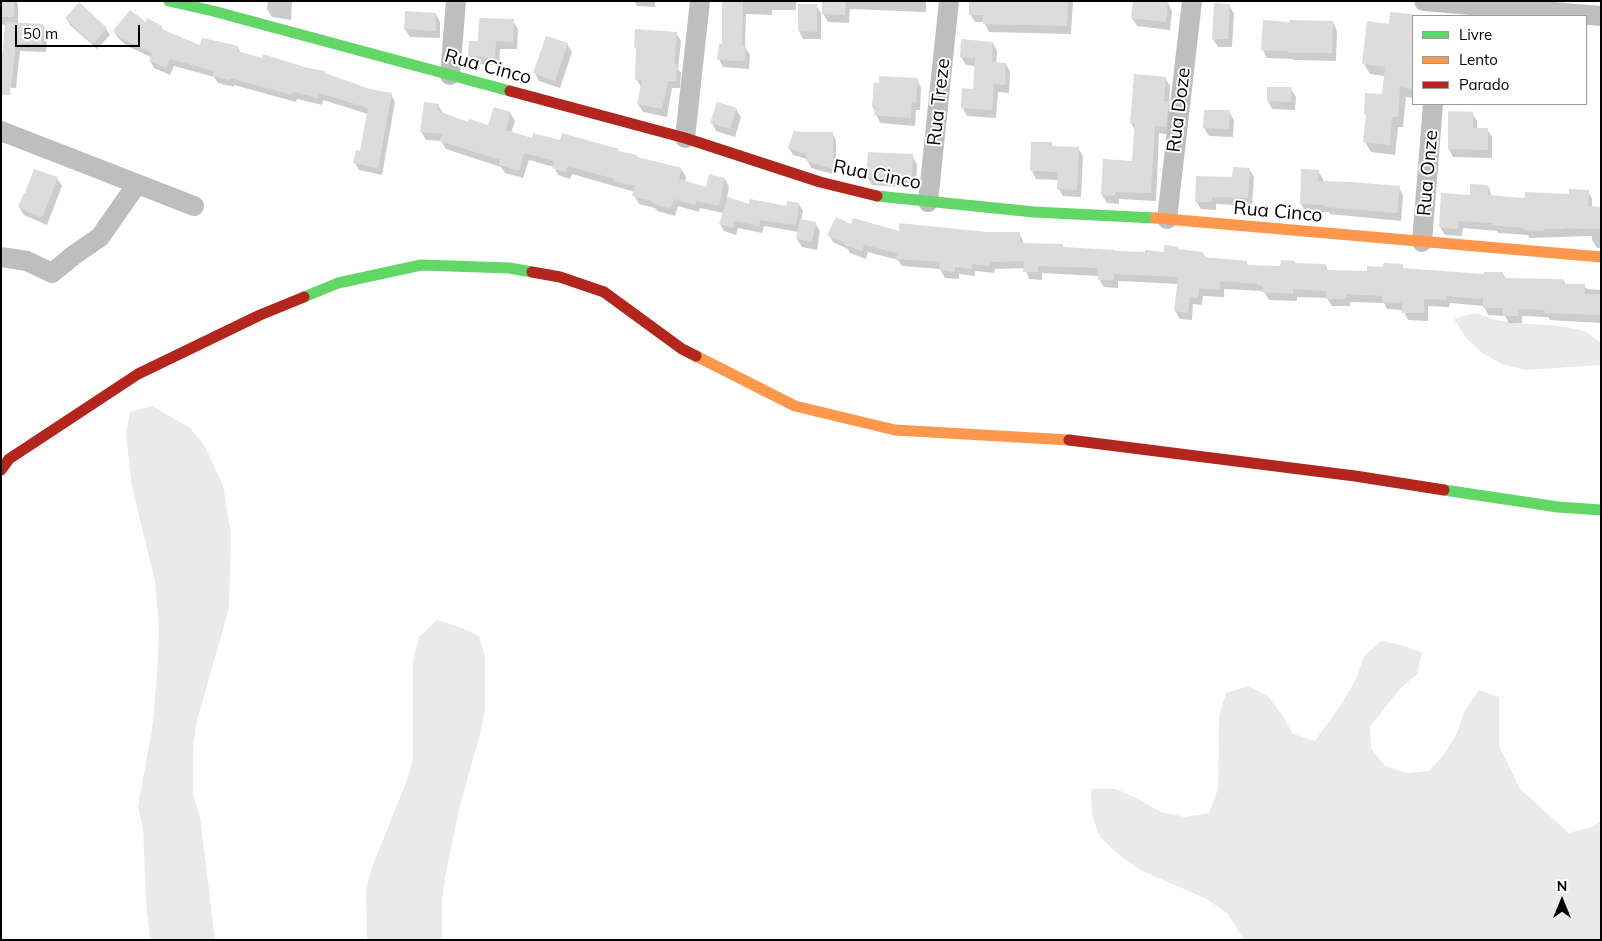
<!DOCTYPE html>
<style>
body{margin:0}
#map{position:relative;width:1602px;height:941px;overflow:hidden;background:#fff;font-family:Mulish,sans-serif}
canvas{display:block}
.frame{position:absolute;inset:0;border:2px solid #000;pointer-events:none}
.legend{position:absolute;left:1412px;top:15px;width:175px;height:90px;box-sizing:border-box;background:#fff;border:1px solid #999;margin:0;padding:6px 9px;list-style:none;font-size:15px;color:#000}
.legend li{display:flex;align-items:center;gap:10px;height:25px}
.legend b{width:25px;border:1px solid #999}
.north{position:absolute;left:1537px;top:876px;width:50px;height:50px;-webkit-text-stroke:4px #fff;paint-order:stroke;rotate:0deg;font-size:14px;font-weight:700;line-height:20px;text-align:center;color:#000}
.north::after{content:'';display:block;margin:auto;width:18px;height:22px;background:#000;clip-path:polygon(50% 0,100% 100%,50% 72%,0 100%)}
.scale{position:absolute;left:15px;top:25px;width:125px;height:22px;box-sizing:border-box;border:2px solid #000;border-top:0;padding-left:6px;font-size:15px;line-height:18px;white-space:nowrap;color:#000;-webkit-text-stroke:4px #fff;paint-order:stroke}
</style>
<div id="map">
<canvas width="1602" height="941"></canvas>
<div class="frame"></div>
<ul class="legend">
<li><b style="height:6px;background:#63d668"></b>Livre</li>
<li><b style="height:6px;background:#ff974d"></b>Lento</li>
<li><b style="height:6px;background:#b3261e"></b>Parado</li>
</ul>
<div class="north">N</div>
<div class="scale">50 m</div>
</div>
<script>
const g = document.querySelector('canvas').getContext('2d');
g.lineJoin = 'round';
function fill(path, color) { g.fillStyle = color; g.fill(path, 'evenodd'); }
const poly = rows => new Path2D(rows.map(r => 'M' + r).join(''));
function strokePath(path, color, width, dash) { g.strokeStyle = color; g.lineWidth = width; g.lineCap = dash ? 'butt' : 'round'; g.setLineDash(dash || []); g.stroke(path); }
function drawText(font, color, halo, rows, align = 'center') {
  g.font = font + ' Mulish,sans-serif'; g.lineWidth = 4; g.setLineDash([]); g.textBaseline = 'middle'; g.strokeStyle = halo; g.fillStyle = color; for (const [text, x, y, turn = 0] of rows) {
    g.save(); g.translate(x, y); g.rotate((+turn || 0) * Math.PI / 180); g.textAlign = isNaN(turn) ? turn : align; if (halo) g.strokeText(text, 0, 0); g.fillText(text, 0, 0); g.restore();
  }
}
const green = poly([
 [1475,313,1496,320,1517,323,1561,326,1584,331,1601,343,1601,365,1525,370,1502,364,1482,353,1466,338,1454,319],
 [152,406,190,428,204,445,223,485,231,535,229,608,196,724,193,749,193,795,200,817,215,940,150,940,146,900,143,829,138,806,153,723,157,674,159,628,155,581,132,487,126,434,130,412],
 [437,620,459,627,479,636,485,656,485,708,481,731,460,805,445,877,442,901,442,940,367,940,366,892,371,870,407,780,413,759,413,660,419,637],
 [1381,641,1402,645,1422,653,1417,674,1400,689,1370,726,1371,748,1385,766,1407,773,1429,771,1445,753,1458,731,1465,710,1479,690,1499,697,1499,746,1520,789,1569,833,1592,827,1601,821,1601,940,1244,940,1228,914,1207,899,1140,870,1117,853,1100,837,1092,815,1091,789,1116,789,1140,800,1161,812,1185,817,1209,813,1218,789,1219,716,1226,693,1248,686,1268,696,1282,715,1293,734,1315,741,1344,700,1356,679,1364,656]
]);
const shadow = poly([
 [1,1,16,1,18,5,18,24,43,25,47,33,46,52,20,51,16,88,1,87,6,25,1,24],
 [268,1,292,1,291,20,272,17,267,9],
 [634,1,655,1,655,7,637,6],
 [724,1,796,1,796,10,772,10,772,15,746,14,745,47,750,55,749,69,723,67,719,59,724,45],
 [824,1,926,1,926,12,850,9,849,23,828,22,823,14],
 [970,1,1073,1,1071,34,989,32,984,22,975,22,970,14],
 [1134,1,1168,3,1172,11,1170,30,1137,26,1132,18],
 [79,4,106,29,110,35,97,49,70,25,67,19],
 [799,5,816,5,821,13,821,39,803,39,799,31],
 [1229,5,1234,14,1232,47,1218,47,1213,39],
 [436,14,440,22,440,38,410,37,405,29],
 [1391,14,1419,16,1413,16,1413,98,1406,97,1403,127,1398,127,1395,155,1371,152,1365,142,1367,118,1365,114,1384,96,1385,76,1370,74,1364,64,1390,25],
 [513,21,518,29,517,49,500,49,499,65,474,64,469,56,479,43],
 [1333,22,1337,31,1336,61,1294,60,1293,59,1267,58,1263,50,1290,23],
 [146,24,161,27,164,31,201,46,237,47,241,53,326,75,369,90,391,94,395,102,382,175,359,170,355,163,361,152,368,114,323,100,322,105,297,99,296,102,234,85,234,87,218,83,214,77,174,66,170,75,154,68,150,61,151,57,127,46,119,39,114,32],
 [676,33,681,41,678,69,681,73,680,88,672,88,667,117,643,112,638,104,642,89,637,80,637,50,635,47],
 [993,43,997,51,996,64,1006,64,1010,72,1009,93,998,92,996,118,967,116,962,107,974,90,976,66,966,65,961,57],
 [567,44,572,52,560,88,539,81,535,73],
 [1165,78,1170,86,1169,104,1172,110,1170,135,1159,133,1156,201,1119,199,1119,204,1107,203,1102,195,1134,162,1135,130,1131,123],
 [917,79,921,88,920,110,916,110,915,126,880,123,873,107],
 [1268,88,1291,89,1296,97,1295,110,1272,109,1268,101],
 [438,105,443,113,469,124,489,127,510,113,515,121,511,133,532,139,561,142,618,150,619,153,637,159,681,169,686,177,685,182,707,188,725,179,729,187,727,198,750,206,787,208,799,204,803,211,801,221,815,223,820,231,817,250,802,247,797,239,799,232,764,226,762,233,738,228,736,235,724,231,720,224,724,213,700,208,699,212,678,206,675,216,657,211,655,208,639,204,634,195,635,192,572,174,570,179,558,175,554,167,529,160,523,178,505,173,501,167,446,149,441,141,426,140,421,131],
 [736,109,741,117,735,137,716,131,712,123],
 [1229,112,1234,120,1233,137,1209,136,1204,128],
 [1472,113,1477,121,1477,129,1487,129,1492,137,1492,158,1453,157,1449,149],
 [800,133,832,133,836,140,836,175,811,168,807,159,793,155,789,148],
 [1051,143,1053,147,1078,148,1083,156,1081,197,1063,196,1058,188,1059,180,1036,179,1032,171],
 [869,153,912,156,917,164,916,188,872,185,867,177],
 [1249,169,1254,177,1252,206,1216,204,1216,210,1201,209,1196,201],
 [1318,171,1323,179,1323,183,1399,187,1403,195,1401,221,1330,214,1329,212,1306,212,1301,204],
 [57,178,62,186,47,225,24,215,19,207],
 [1488,186,1492,197,1526,199,1570,195,1588,191,1592,199,1592,208,1601,208,1601,248,1597,248,1592,240,1592,236,1529,238,1528,235,1498,233,1497,231,1463,228,1462,236,1445,235,1440,227,1471,197],
 [852,226,900,233,1019,233,1023,241,1023,244,1062,246,1064,248,1115,253,1165,253,1178,248,1179,250,1203,253,1206,259,1246,262,1248,266,1281,267,1295,264,1325,265,1329,272,1368,272,1402,265,1404,270,1485,275,1503,274,1506,279,1563,280,1566,285,1584,286,1587,289,1601,290,1601,323,1550,320,1548,317,1522,316,1522,323,1509,323,1505,316,1488,315,1484,306,1450,303,1449,307,1428,306,1428,321,1408,320,1403,310,1387,309,1384,303,1350,302,1350,306,1332,306,1327,298,1297,297,1297,301,1269,300,1265,293,1261,291,1224,289,1224,297,1203,296,1202,305,1193,304,1192,320,1180,319,1175,311,1179,284,1118,281,1118,288,1104,287,1099,279,1099,276,1042,273,1042,280,1029,279,1025,268,995,269,994,273,975,271,975,276,959,274,959,279,945,278,940,269,902,266,898,260,868,252,866,259,850,253,848,249,833,242,829,235]
]);
const building = poly([
 [1,1,14,1,14,17,1,17],
 [722,1,743,1,742,45,746,46,745,61,717,60,719,44,722,44],
 [822,1,846,1,845,15,822,14],
 [969,1,1068,1,1067,26,983,24,983,15,969,15],
 [1133,1,1168,1,1166,22,1131,18],
 [79,2,107,28,93,44,65,18],
 [1214,3,1230,4,1228,39,1212,39],
 [798,4,817,4,817,32,798,31],
 [130,10,146,22,147,18,162,26,161,29,200,45,202,38,221,42,238,46,237,51,262,58,263,54,308,68,325,71,325,73,370,89,392,93,378,168,353,163,356,150,360,151,368,108,319,93,318,98,293,92,292,95,230,78,230,80,212,76,214,71,170,59,166,68,149,61,152,53,121,38,113,31],
 [405,11,436,13,436,31,404,29],
 [1390,12,1413,14,1413,89,1400,87,1398,117,1392,117,1390,145,1363,142,1366,115,1364,115,1365,93,1382,94,1385,67,1362,64,1367,21,1389,24],
 [479,18,514,19,513,42,496,41,495,58,468,56,469,41,478,41],
 [1263,20,1289,22,1289,20,1333,21,1332,53,1288,53,1288,51,1261,50],
 [5,22,43,24,42,44,16,43,10,95,1,95,1,52,3,52],
 [635,29,677,32,674,64,677,64,676,81,668,81,662,109,637,104,642,80,635,80,636,48,634,47],
 [546,36,568,43,555,81,533,73],
 [961,39,993,42,992,62,1006,63,1005,85,994,84,992,110,961,108,962,88,973,89,975,58,960,57],
 [1134,74,1166,77,1164,101,1169,101,1166,127,1155,126,1151,193,1115,192,1115,196,1101,195,1103,159,1132,161,1135,124,1130,123],
 [879,76,918,78,916,102,912,102,911,118,874,115,875,107,872,107,874,82,879,83],
 [1267,87,1292,87,1291,102,1267,101],
 [424,102,439,104,438,111,468,122,469,119,488,125,494,107,511,112,506,130,532,138,533,133,560,140,562,133,576,137,619,149,618,151,637,155,637,157,682,168,679,179,706,187,709,174,725,178,719,206,696,201,695,205,674,199,671,209,651,203,652,201,632,196,635,186,613,181,614,179,568,166,566,172,552,168,554,161,524,153,519,171,499,165,500,160,440,141,442,134,420,132],
 [717,102,737,108,730,129,710,123],
 [1204,110,1230,110,1229,129,1203,128],
 [1448,111,1473,112,1473,128,1488,128,1488,150,1448,149],
 [794,130,800,132,833,132,833,169,806,161,806,154,788,148],
 [1031,142,1052,142,1052,146,1079,147,1077,190,1057,189,1058,172,1030,171],
 [868,152,913,154,912,180,866,177],
 [1233,167,1250,168,1248,198,1212,197,1212,202,1195,202,1196,176,1232,177],
 [34,169,58,177,42,218,18,207,24,193,25,193],
 [1301,169,1319,170,1318,181,1350,182,1400,186,1397,213,1324,207,1324,205,1300,204],
 [1470,184,1488,185,1488,195,1525,198,1525,192,1569,194,1569,189,1589,190,1588,206,1601,207,1601,229,1563,228,1563,229,1544,229,1544,231,1523,230,1524,228,1492,225,1492,223,1459,221,1458,229,1439,227,1441,193,1470,195],
 [728,197,749,204,750,199,786,206,787,201,799,203,796,225,760,220,759,226,735,221,732,228,719,224],
 [836,217,851,224,853,218,899,231,899,223,987,232,1020,232,1020,243,1063,244,1063,247,1115,250,1115,251,1145,252,1145,250,1164,252,1164,245,1179,247,1178,249,1203,252,1203,257,1247,261,1246,265,1280,266,1281,260,1295,261,1295,263,1326,264,1325,270,1367,271,1367,266,1383,267,1384,263,1403,264,1402,268,1484,274,1484,272,1503,272,1503,278,1563,279,1563,284,1585,284,1585,294,1601,294,1601,315,1544,313,1545,310,1518,309,1518,316,1503,316,1503,308,1483,308,1483,299,1446,296,1446,300,1424,299,1424,313,1402,313,1402,303,1382,302,1382,296,1346,294,1346,299,1326,299,1326,291,1293,289,1293,294,1263,292,1263,286,1257,285,1257,284,1220,281,1220,290,1199,288,1198,298,1190,297,1188,313,1174,311,1178,277,1114,274,1114,280,1098,280,1098,268,1038,266,1038,272,1023,272,1024,261,991,262,990,266,972,264,971,269,955,267,955,272,939,270,940,262,896,259,897,253,864,245,862,251,844,245,845,243,827,235],
 [800,219,816,222,812,242,796,239]
]);
const street = poly([
 [1424,1,1601,16],
 [450,75,456,1],
 [1,131,194,206],
 [685,138,700,1],
 [928,202,949,1],
 [1167,219,1192,1],
 [1422,242,1433,104],
 [1,257,27,261,52,273,74,255,100,237,137,184]
]);
const fast = poly([
 [169,1,213,11,510,91],
 [877,196,1034,212,1155,218],
 [304,297,338,283,421,265,509,268,532,272],
 [1444,490,1558,507,1601,510]
]);
const slow = poly([
 [1155,218,1601,257],
 [696,356,795,406,895,430,1069,440]
]);
const jam = poly([
 [510,91,685,138,820,182,877,196],
 [532,272,560,277,604,292,682,349,696,356],
 [1069,440,1355,476,1444,490],
 [1,470,9,459,138,374,260,315,304,297]
]);
const streetNames = [
 ["Rua Cinco",488,67,15],
 ["Rua Treze",939,102,-84],
 ["Rua Doze",1179,110,-83],
 ["Rua Onze",1428,173,-85],
 ["Rua Cinco",877,175,11],
 ["Rua Cinco",1278,212,5]
];
fill(green, '#eaeaea');
fill(shadow, '#0003');
fill(building, '#dcdcdc');
strokePath(street, '#bebebe', 20);
strokePath(fast, '#63d668', 11);
strokePath(slow, '#ff974d', 11);
strokePath(jam, '#b3261e', 11);
drawText('19px', '#000', '#fff', streetNames);
</script>
